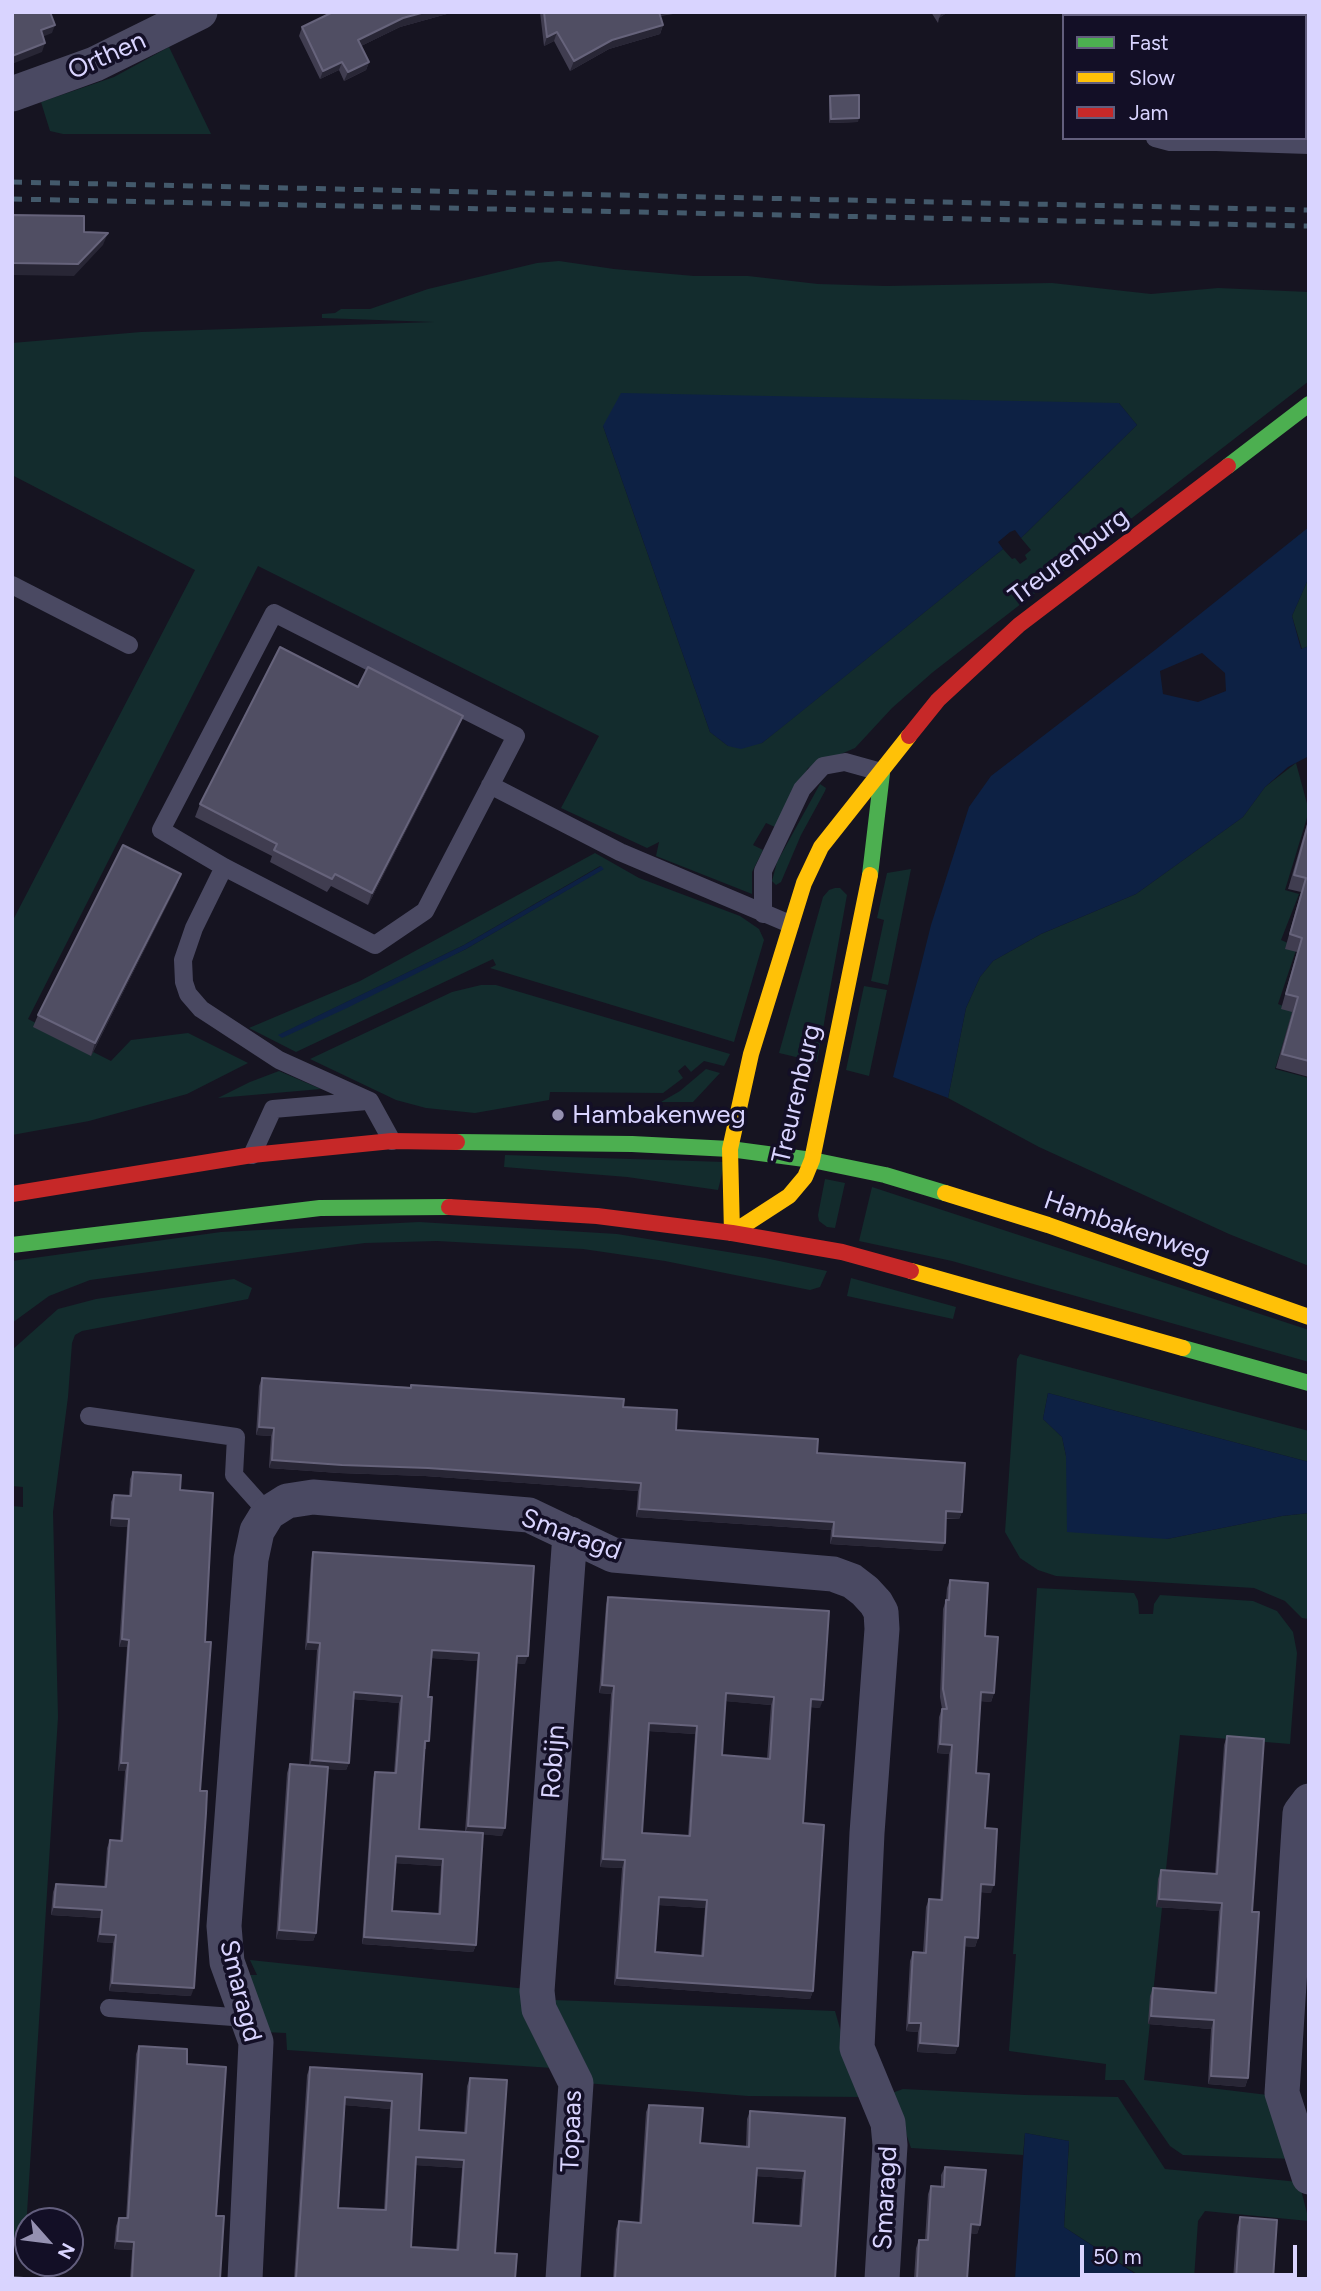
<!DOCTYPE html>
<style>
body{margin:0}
#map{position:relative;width:1321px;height:2291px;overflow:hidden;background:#161421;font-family:Figtree,sans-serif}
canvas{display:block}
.frame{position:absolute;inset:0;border:14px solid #d9d4ff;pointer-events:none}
.legend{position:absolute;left:1062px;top:14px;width:245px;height:126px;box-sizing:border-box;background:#130f26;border:2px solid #625e7d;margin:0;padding:9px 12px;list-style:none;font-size:21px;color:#d9d4ff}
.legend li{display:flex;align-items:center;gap:14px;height:35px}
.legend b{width:35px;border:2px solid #625e7d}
.north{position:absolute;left:14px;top:2207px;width:70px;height:70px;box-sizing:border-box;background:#130f26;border:2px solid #625e7d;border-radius:50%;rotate:118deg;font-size:19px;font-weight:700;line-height:28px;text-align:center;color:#d9d4ff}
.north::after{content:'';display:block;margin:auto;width:24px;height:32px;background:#9591b1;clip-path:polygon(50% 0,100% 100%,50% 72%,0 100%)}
.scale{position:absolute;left:1080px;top:2245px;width:217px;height:32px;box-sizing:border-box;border:4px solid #d9d4ff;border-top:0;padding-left:9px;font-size:21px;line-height:24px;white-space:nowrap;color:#d9d4ff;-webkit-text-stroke:5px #130f26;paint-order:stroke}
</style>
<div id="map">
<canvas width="1321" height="2291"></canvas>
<div class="frame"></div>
<ul class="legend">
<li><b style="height:9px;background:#4caf50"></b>Fast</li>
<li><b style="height:9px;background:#ffc107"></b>Slow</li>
<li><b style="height:9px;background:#c62828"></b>Jam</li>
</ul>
<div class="north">N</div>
<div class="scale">50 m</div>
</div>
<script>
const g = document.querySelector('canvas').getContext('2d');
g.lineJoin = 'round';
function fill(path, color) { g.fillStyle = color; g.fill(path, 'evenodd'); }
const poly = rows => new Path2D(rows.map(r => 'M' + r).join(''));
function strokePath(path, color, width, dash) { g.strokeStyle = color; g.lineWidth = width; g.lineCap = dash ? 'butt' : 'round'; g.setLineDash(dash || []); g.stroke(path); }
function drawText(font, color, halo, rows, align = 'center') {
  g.font = font + ' Figtree,sans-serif'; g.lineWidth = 7; g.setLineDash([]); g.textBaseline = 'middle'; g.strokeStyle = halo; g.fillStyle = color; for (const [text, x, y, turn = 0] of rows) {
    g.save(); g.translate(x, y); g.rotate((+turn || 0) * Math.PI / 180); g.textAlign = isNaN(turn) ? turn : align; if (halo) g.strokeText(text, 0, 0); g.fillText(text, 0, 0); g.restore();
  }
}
const green = poly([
 [169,47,211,134,63,134,50,131,41,102,114,77],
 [559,261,614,269,694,276,748,276,818,284,886,286,1052,283,1151,294,1218,288,1309,292,1309,381,933,672,892,708,855,748,808,768,775,827,766,823,753,845,763,850,752,872,752,894,656,856,659,842,647,848,561,808,599,736,258,566,28,1019,111,1061,131,1040,188,1033,248,1063,187,1094,89,1121,12,1135,12,922,195,570,12,475,12,343,141,332,434,322,322,318,322,314,335,313,341,309,370,309,428,289,537,263],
 [1119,403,1137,425,1021,538,1031,550,1025,555,1027,559,1020,564,1015,558,1012,559,1003,549,762,743,728,746,710,732,603,426],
 [1309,577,1309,646,1302,649,1292,616],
 [1296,763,1309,811,1285,890,1299,894,1281,940,1297,947,1278,1004,1293,1010,1275,1069,1309,1078,1309,1125,1307,1132,1309,1133,1309,1266,1229,1234,1039,1147,948,1098,966,1008,980,977,993,961,1041,934,1136,894,1243,817,1265,787],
 [820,784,826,788,825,791,801,835,781,882,776,885,772,881,777,862],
 [595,853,639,878,740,916,759,929,764,940,734,1042,490,968,496,965,493,959,296,1052,249,1028,360,981],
 [600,866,603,869,466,949,279,1035,464,945],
 [911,869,888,985,871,981,884,920,877,918,887,873],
 [835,888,840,888,847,895,817,1062,779,1053,823,897,829,890],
 [481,985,496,985,730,1054,724,1066,704,1061,691,1072,685,1065,678,1071,683,1078,663,1093,550,1092,549,1100,475,1113,426,1108,396,1100,310,1059,452,992],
 [864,986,887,990,869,1076,846,1070],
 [706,1069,720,1073,693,1102,661,1102,680,1091],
 [279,1071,321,1089,218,1098,250,1082],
 [505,1155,725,1162,718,1190,627,1177,504,1167],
 [825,1179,845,1183,835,1228,827,1227,819,1221,818,1215],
 [872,1187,1309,1330,1309,1362,952,1261,859,1241],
 [419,1222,617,1234,765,1258,827,1271,820,1287,810,1290,665,1261,583,1249,437,1241,365,1243,90,1280,49,1296,12,1323,12,1261,221,1232],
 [851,1278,956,1307,953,1319,847,1296],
 [234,1279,252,1288,248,1299,82,1331,75,1335,72,1343,68,1397,53,1512,58,1717,25,2245,12,2242,12,1506,23,1507,23,1487,12,1486,12,1350,58,1309,96,1299],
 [1020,1354,1309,1431,1309,1462,1048,1393,1043,1419,1062,1437,1066,1456,1167,1539,1282,1516,1309,1513,1309,1619,1302,1618,1285,1601,1254,1588,1056,1576,1038,1570,1020,1558,1005,1532,1017,1359],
 [1037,1588,1134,1593,1138,1601,1139,1614,1153,1614,1154,1604,1160,1595,1253,1601,1277,1611,1293,1632,1297,1653,1290,1744,1180,1735,1144,2080,1276,2096,1294,2159,1183,2155,1170,2146,1124,2080,1105,2080,1106,2064,1009,2051,1016,1954,1013,1954],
 [250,1960,527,1989,552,2068,287,2050,286,2033,264,2032,247,1975,257,1975],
 [554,2000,835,2011,849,2060,862,2097,748,2096,585,2083],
 [903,2089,1025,2095,1118,2097,1165,2169,1299,2182,1309,2221,1205,2211,1198,2221,1194,2279,1140,2279,1140,2276,1064,2227,1069,2141,1025,2133,1023,2155,911,2148,892,2093]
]);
const water = poly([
 [621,393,1119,403,1137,425,1021,538,1015,530,1010,532,998,542,1003,549,781,728,762,743,741,749,728,746,710,732,603,426],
 [1309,527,1309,577,1292,616,1301,649,1309,646,1309,756,1288,767,1265,787,1243,817,1136,894,1041,934,993,961,980,977,966,1008,948,1098,893,1077,931,925,969,807,991,776,1155,650],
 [1202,653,1225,673,1226,691,1198,702,1163,694,1160,671],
 [601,866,604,869,466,949,347,1008,282,1038,278,1035,464,945],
 [1048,1393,1309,1462,1309,1513,1282,1516,1167,1539,1067,1532,1066,1456,1062,1437,1043,1419],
 [1025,2133,1069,2141,1064,2227,1140,2277,1140,2279,1015,2279]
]);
const lane = poly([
 [1275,16,1278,12],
 [1155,138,1170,142,1216,142,1217,138],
 [1216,142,1309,145],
 [12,585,129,645],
 [274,613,516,736,425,911,375,945,224,867,161,830,274,613],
 [490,785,620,852,790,924],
 [224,867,194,928,183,960,184,982,188,994,201,1009,279,1060,370,1101,392,1141],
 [763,914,763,871,802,789,823,766,845,762,881,772],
 [252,1155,273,1109,367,1101],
 [89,1416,236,1437,234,1475,268,1513],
 [109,2008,247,2018]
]);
const street = poly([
 [12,94,95,64,200,12],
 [1309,1801,1300,1813,1282,2093,1309,2177],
 [245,2279,256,2042,227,1962,224,1926,251,1559,257,1531,268,1513,287,1501,313,1497,529,1515,613,1555,833,1574,852,1581,865,1591,876,1603,881,1612,882,1629,867,1833,857,2048,888,2123,890,2145,882,2279],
 [563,2279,576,2083,539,2009,537,1991,570,1534]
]);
const fast = poly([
 [1228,466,1309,404],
 [870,875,882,773],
 [457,1142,632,1144,730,1149,812,1160,885,1175,945,1193],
 [12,1245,320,1208,449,1207],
 [1183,1348,1309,1383]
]);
const slow = poly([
 [945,1193,1048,1225,1309,1317],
 [732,1233,730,1149,751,1054,804,883,821,847,909,736],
 [732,1233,789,1196,805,1177,812,1160,870,875],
 [911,1271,1183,1348]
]);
const jam = poly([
 [909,736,938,700,1019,625,1228,466],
 [12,1194,252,1155,392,1141,457,1142],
 [449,1207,597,1216,732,1233,842,1252,911,1271]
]);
const rail = poly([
 [12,182,1309,210],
 [12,199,1309,226]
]);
const wall = poly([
 [333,12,454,12,400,27,361,46,369,62,366,70,344,81,339,70,320,79,299,36,302,27],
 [540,12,686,12,660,16,663,25,660,34,609,49,570,71,554,41,544,46],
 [931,12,948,12,939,18,938,23],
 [1309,13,1309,102,1305,99,1305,17],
 [830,96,858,122,829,123,829,100],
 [358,687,458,729,368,905,331,886,327,892,270,862,272,856,195,817,200,804],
 [1309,817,1309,1077,1276,1068,1292,1012,1281,1009,1297,952,1285,949,1301,892,1288,889],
 [181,874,176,887,91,1056,33,1027,38,1015],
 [262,1378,411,1387,411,1385,623,1407,676,1430,817,1453,962,1512,959,1519,946,1519,942,1551,830,1544,831,1530,636,1517,638,1491,425,1476,339,1473,269,1468,271,1436,256,1435,259,1386],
 [133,1472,180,1490,205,1642,200,1791,191,1996,109,1991,113,1943,97,1942,100,1918,51,1915,53,1892,56,1884,104,1887,107,1848,110,1840,120,1841,125,1771,118,1771,127,1647,119,1647,127,1527,110,1526,111,1502,114,1495,129,1496,130,1479],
 [313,1552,525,1664,516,1663,502,1836,483,1834,476,1945,473,1952,362,1944,373,1779,375,1772,394,1773,399,1703,353,1699,349,1763,346,1770,328,1769,316,1933,313,1941,276,1939,287,1773,290,1764,309,1766,317,1650,305,1650,311,1560],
 [432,1658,477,1661,465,1832,419,1829,425,1749,426,1749,428,1697],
 [395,1863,441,1866,438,1914,392,1911],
 [950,1580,985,1636,994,1693,991,1702,981,1701,976,1773,985,1828,991,1893,981,1892,978,1938,975,1947,964,1946,958,2046,955,2054,917,2052,918,2032,906,2031,910,1961,913,1952,923,1953,926,1907,929,1899,940,1900,949,1754,937,1753,939,1717,942,1709,940,1697,943,1609,946,1600,947,1588],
 [608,1597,820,1708,811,1707,803,1823,813,1991,810,1999,614,1985,622,1868,600,1867,611,1694,599,1693,606,1605],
 [726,1701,771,1705,767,1759,722,1755],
 [649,1731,695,1734,688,1836,642,1833],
 [659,1905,705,1908,701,1955,655,1952],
 [1227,1736,1252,1912,1248,2078,1245,2087,1208,2084,1211,2029,1148,2024,1150,1996,1153,1988,1214,1993,1219,1911,1156,1907,1158,1879,1161,1870,1215,1874,1224,1745],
 [139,2046,187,2064,216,2216,220,2279,130,2279,132,2250,114,2249,116,2226,119,2218,126,2218,136,2054],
 [310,2067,422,2074,419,2130,464,2132,467,2086,470,2078,495,2253,515,2279,294,2279,307,2075],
 [345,2105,390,2109,384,2210,338,2208],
 [416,2165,462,2168,456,2250,411,2247],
 [649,2105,700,2143,746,2147,747,2119,750,2111,845,2118,835,2279,613,2279,616,2229,619,2221,639,2223,646,2112],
 [756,2176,802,2179,799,2226,753,2223],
 [945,2167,980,2225,977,2234,970,2233,967,2279,914,2279,916,2248,919,2240,925,2240,928,2194,931,2186,941,2187,941,2175],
 [1240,2217,1273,2279,1233,2279,1237,2226]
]);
const shadedWall = poly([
 [425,12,454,12,400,27,355,49,358,40,403,18],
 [656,12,686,12,654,16],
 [940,12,948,12,939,18,941,14],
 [55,25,52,33,37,39,41,30],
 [663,25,660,34,609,49,570,71,574,61,612,40],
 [557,32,554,41,544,46,547,37],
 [45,43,42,52,12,64,12,56],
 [342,62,339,70,320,79,323,71],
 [369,62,366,70,344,81,348,72],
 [859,118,858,122,829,123,831,119],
 [108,233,103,245,74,276,12,275,12,263],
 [463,716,458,729,368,905,372,893],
 [181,874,176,887,91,1056,95,1043],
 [259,1427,274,1428,271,1436,256,1435],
 [272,1460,428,1468,641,1483,638,1491,425,1476,339,1473,269,1468],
 [639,1509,834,1522,831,1530,636,1517],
 [946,1511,962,1512,959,1519,943,1518],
 [112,1518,129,1519,127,1527,110,1526],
 [833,1536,945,1543,942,1551,830,1544],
 [122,1639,129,1640,127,1647,119,1647],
 [308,1642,320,1643,317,1650,305,1650],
 [432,1650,479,1653,477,1661,430,1658],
 [517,1656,528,1656,525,1664,514,1663],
 [602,1685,614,1686,611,1694,599,1693],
 [354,1692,402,1696,399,1703,351,1699],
 [981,1692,994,1693,991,1702,978,1701],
 [726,1693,774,1697,771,1705,723,1701],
 [811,1699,823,1700,820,1708,808,1707],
 [649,1723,697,1726,695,1734,647,1731],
 [940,1744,952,1745,949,1754,937,1753],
 [312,1760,349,1763,346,1770,309,1768],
 [121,1763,128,1763,125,1771,118,1771],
 [468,1826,505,1828,502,1836,465,1833],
 [396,1856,443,1859,441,1866,393,1863],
 [603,1859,625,1860,622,1868,600,1867],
 [981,1884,994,1885,991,1893,978,1892],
 [659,1897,707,1900,705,1908,657,1905],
 [1159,1899,1222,1903,1219,1911,1156,1907],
 [54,1907,102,1910,100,1918,51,1915],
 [279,1930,316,1933,313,1941,276,1939],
 [100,1934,116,1935,113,1943,97,1942],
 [364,1937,476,1945,473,1952,362,1944],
 [965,1937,978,1938,975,1947,962,1946],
 [617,1978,813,1991,810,1999,614,1985],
 [112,1983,194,1988,191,1996,109,1991],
 [1151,2016,1214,2020,1211,2029,1148,2024],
 [909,2023,921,2023,918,2032,906,2031],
 [920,2043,958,2046,955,2054,917,2052],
 [1211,2076,1248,2078,1245,2087,1208,2084],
 [345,2097,392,2101,390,2109,343,2105],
 [416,2157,464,2160,462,2168,413,2165],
 [757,2168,805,2171,802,2179,754,2176],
 [971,2224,980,2225,977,2234,968,2233],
 [117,2241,134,2242,132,2250,114,2249]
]);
const building = poly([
 [12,12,50,12,55,25,41,30,45,43,12,56,12,12],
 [333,12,425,12,403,18,358,40,369,62,348,72,342,62,323,71,302,27,333,12],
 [544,12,659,12,663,25,612,40,574,61,557,32,547,37,544,12],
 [1179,12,1233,12,1234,16,1167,16,1179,12],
 [1309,13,1309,80,1305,77,1305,17,1309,13],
 [859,95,859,118,831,119,830,96,859,95],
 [12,215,84,216,84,232,108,233,78,264,12,263,12,215],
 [280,647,358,687,368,667,463,716,372,893,335,874,332,879,274,850,277,844,200,804,280,647],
 [1309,821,1309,1061,1282,1054,1298,997,1286,994,1302,938,1290,934,1306,878,1294,875,1309,821],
 [123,845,181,874,95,1043,38,1015,123,845],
 [262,1378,411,1388,411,1385,624,1399,623,1407,677,1410,676,1430,818,1439,817,1453,965,1463,962,1512,946,1511,945,1543,833,1536,834,1522,639,1509,641,1483,428,1468,342,1465,272,1460,274,1428,259,1427,262,1378],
 [133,1472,181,1475,180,1490,213,1493,205,1642,211,1642,200,1791,207,1791,206,1813,194,1988,112,1983,116,1935,100,1934,102,1910,54,1907,56,1884,106,1887,110,1840,122,1841,128,1763,121,1763,129,1640,122,1639,129,1519,112,1518,114,1495,131,1496,133,1472],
 [313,1552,534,1566,528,1656,517,1656,505,1828,468,1826,479,1653,432,1650,428,1697,432,1697,429,1741,425,1741,419,1829,483,1833,476,1945,364,1937,375,1772,396,1773,402,1696,354,1692,349,1763,312,1760,320,1643,308,1642,313,1552],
 [396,1856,443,1859,440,1914,392,1911,396,1856],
 [950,1580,988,1583,985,1636,998,1637,994,1693,981,1692,976,1773,989,1774,985,1828,997,1829,994,1885,981,1884,978,1938,965,1937,958,2046,920,2043,921,2023,909,2023,913,1952,926,1953,929,1899,942,1900,952,1745,940,1744,942,1709,947,1709,943,1689,946,1600,949,1600,950,1580],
 [608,1597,829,1611,823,1700,811,1699,803,1823,824,1825,813,1991,617,1978,625,1860,603,1859,614,1686,602,1685,608,1597],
 [726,1693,774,1697,770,1759,722,1755,726,1693],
 [649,1723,697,1726,690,1836,642,1833,649,1723],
 [659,1897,707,1900,703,1956,655,1952,659,1897],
 [1227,1736,1264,1739,1252,1912,1259,1912,1248,2078,1211,2076,1214,2020,1151,2016,1153,1988,1216,1993,1222,1903,1159,1899,1161,1870,1217,1874,1227,1736],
 [290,1764,328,1767,316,1933,279,1930,290,1764],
 [139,2046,187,2049,187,2064,226,2067,216,2216,224,2216,220,2279,132,2279,134,2242,117,2241,119,2218,128,2218,139,2046],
 [310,2067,422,2074,419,2130,466,2133,470,2078,507,2080,495,2253,517,2254,515,2279,296,2279,310,2067],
 [345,2097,392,2101,386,2210,338,2208,345,2097],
 [416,2157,464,2160,458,2250,411,2247,416,2157],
 [649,2105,703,2108,700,2143,749,2147,750,2111,845,2118,835,2279,615,2279,619,2221,641,2223,649,2105],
 [757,2168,805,2171,801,2226,753,2223,757,2168],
 [945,2167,986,2170,980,2225,971,2224,967,2279,917,2279,919,2240,928,2240,931,2186,944,2187,945,2167],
 [1240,2217,1277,2220,1273,2279,1236,2279,1240,2217],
 [12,2277,35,2279,12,2279,12,2277]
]);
const markers = [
 [558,1115,7,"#9591b1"]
];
const streetNames = [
 ["Orthen",107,56,-24],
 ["Treurenburg",1069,557,-37],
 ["Treurenburg",797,1094,-77],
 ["Hambakenweg",1127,1228,19],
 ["Smaragd",571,1535,20],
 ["Robijn",554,1762,-86],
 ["Smaragd",240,1991,76],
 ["Topaas",572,2131,-88],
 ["Smaragd",886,2198,-87]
];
const poiNames = [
 ["Hambakenweg",572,1115]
];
fill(green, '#132c2d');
fill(water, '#0d2144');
strokePath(lane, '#4a4962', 18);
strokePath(street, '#4a4962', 35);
strokePath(fast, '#4caf50', 16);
strokePath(slow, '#ffc107', 16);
strokePath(jam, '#c62828', 16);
strokePath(rail, '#43596b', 5, [10, 9]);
fill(wall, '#403d50');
fill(shadedWall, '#282635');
fill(building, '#504e63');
strokePath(building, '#66637b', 2);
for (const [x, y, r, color] of markers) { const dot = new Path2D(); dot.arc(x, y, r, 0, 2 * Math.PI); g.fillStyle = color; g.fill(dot); strokePath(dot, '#130f26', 2.5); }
drawText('26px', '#d9d4ff', '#130f26', streetNames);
drawText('26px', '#d9d4ff', '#130f26', poiNames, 'left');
</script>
